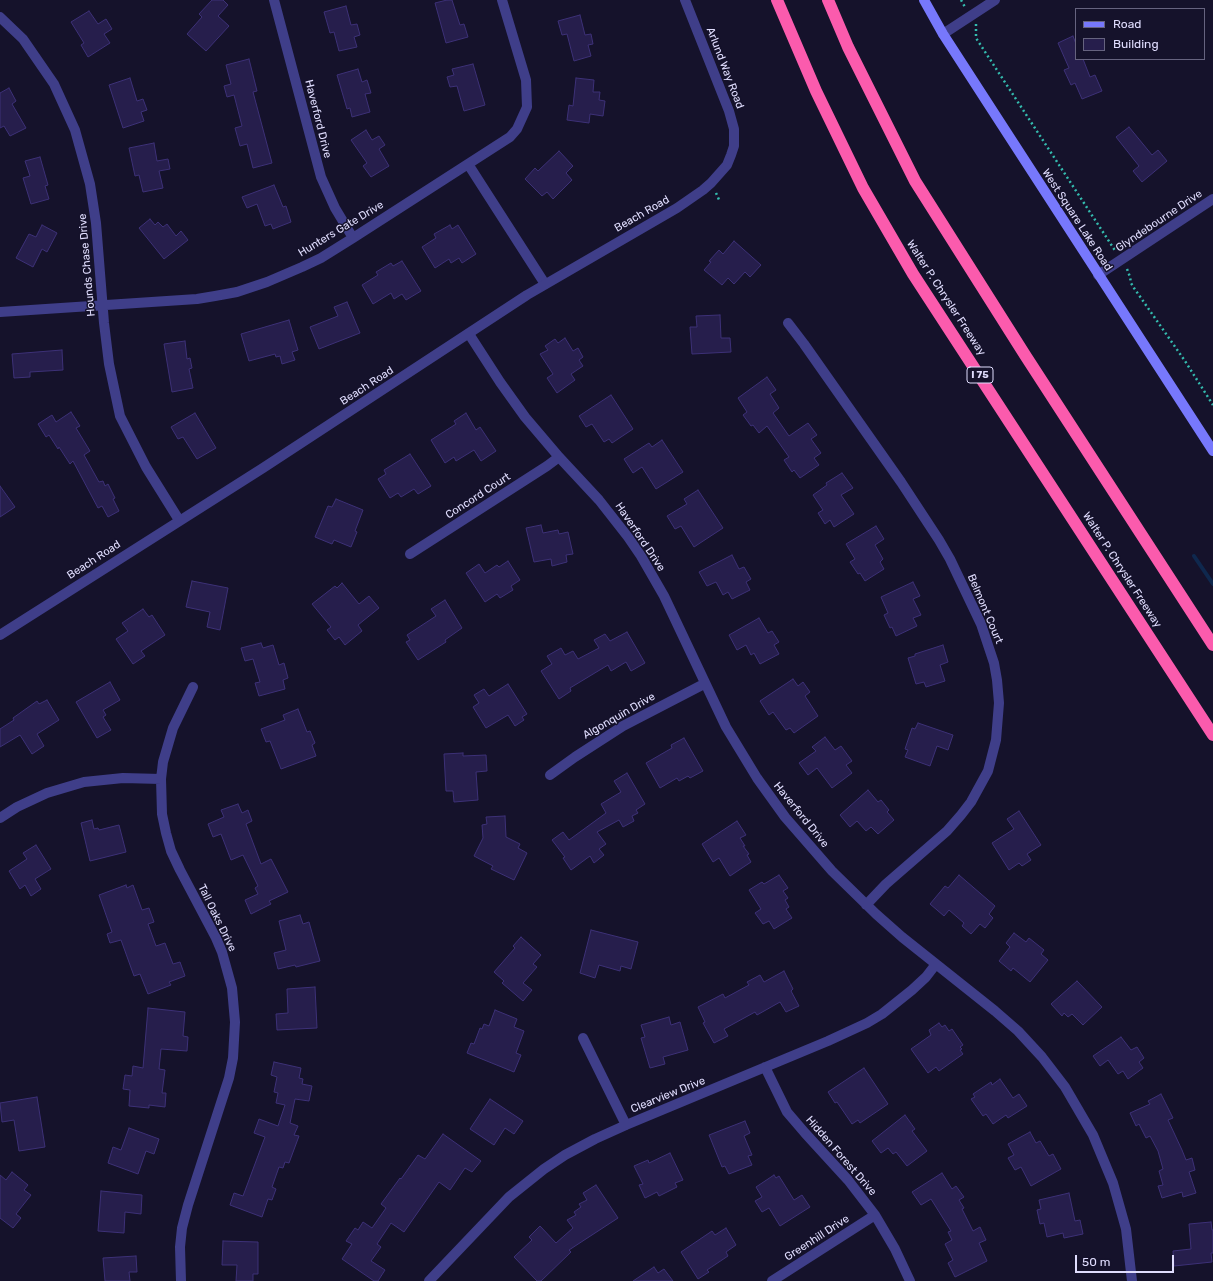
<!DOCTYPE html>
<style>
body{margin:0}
#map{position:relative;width:1213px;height:1281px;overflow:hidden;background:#15122b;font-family:Rubik,sans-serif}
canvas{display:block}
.legend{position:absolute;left:1075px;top:8px;width:130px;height:52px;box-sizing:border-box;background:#15122b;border:1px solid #66637f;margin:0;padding:5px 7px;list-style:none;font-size:12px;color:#e0ddfe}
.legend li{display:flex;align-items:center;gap:8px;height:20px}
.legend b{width:20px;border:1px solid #66637f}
.scale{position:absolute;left:1075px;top:1255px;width:99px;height:18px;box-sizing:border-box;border:2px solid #e0ddfe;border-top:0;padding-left:5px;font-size:12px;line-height:14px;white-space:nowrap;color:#e0ddfe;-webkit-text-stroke:3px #15122b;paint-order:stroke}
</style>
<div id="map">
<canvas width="1213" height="1281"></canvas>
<ul class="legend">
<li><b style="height:5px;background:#7778fc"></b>Road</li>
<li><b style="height:11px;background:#261e4c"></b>Building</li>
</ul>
<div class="scale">50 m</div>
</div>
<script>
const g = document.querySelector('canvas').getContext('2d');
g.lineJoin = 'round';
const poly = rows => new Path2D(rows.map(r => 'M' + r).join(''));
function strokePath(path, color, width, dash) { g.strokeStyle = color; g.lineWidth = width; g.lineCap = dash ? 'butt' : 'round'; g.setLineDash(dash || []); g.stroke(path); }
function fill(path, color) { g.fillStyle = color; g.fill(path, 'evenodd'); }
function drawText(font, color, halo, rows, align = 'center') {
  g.font = font + ' Rubik,sans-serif'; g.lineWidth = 3; g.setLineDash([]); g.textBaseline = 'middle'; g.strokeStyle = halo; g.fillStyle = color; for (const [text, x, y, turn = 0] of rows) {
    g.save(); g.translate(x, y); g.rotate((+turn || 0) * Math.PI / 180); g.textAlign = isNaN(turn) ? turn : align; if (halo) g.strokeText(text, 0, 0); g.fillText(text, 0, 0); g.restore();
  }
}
const stream = poly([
 [1194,556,1213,584]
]);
const building = poly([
 [212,0,223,0,228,5,218,16,229,26,206,51,187,34,202,17,199,14,212,0],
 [447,0,452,0,460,25,464,24,468,37,446,43,435,3,447,0],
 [346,6,351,25,357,24,360,35,354,37,357,47,339,51,334,32,330,33,324,12,346,6],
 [89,11,98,24,106,19,112,29,104,34,110,43,88,57,81,45,84,43,71,22,89,11],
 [580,15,585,35,591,34,593,44,588,45,591,56,574,61,567,34,562,35,558,21,580,15],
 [1073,36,1076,44,1076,59,1083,59,1090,77,1095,75,1102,91,1082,99,1075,83,1071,85,1064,70,1069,68,1058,43,1073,36],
 [249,59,257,91,253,92,272,163,253,168,247,144,240,146,235,128,242,126,234,95,227,97,224,86,231,84,226,65,249,59],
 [473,64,485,105,464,111,457,86,450,87,447,77,454,75,452,69,473,64],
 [358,69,362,82,367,80,371,93,365,94,370,112,352,117,350,108,347,109,337,75,358,69],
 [130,78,137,101,143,99,147,110,141,112,144,121,123,128,109,85,130,78],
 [576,78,594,80,593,92,600,92,599,100,605,101,603,116,590,114,589,123,567,120,569,105,573,106,576,78],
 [9,88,16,101,12,104,26,128,10,136,4,126,0,128,0,93,9,88],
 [1129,127,1152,155,1158,150,1167,161,1142,182,1133,171,1139,166,1116,137,1129,127],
 [366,130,372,140,379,136,385,145,379,149,389,166,371,177,363,166,367,163,351,140,366,130],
 [154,143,157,161,168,159,170,169,159,171,163,188,143,192,139,175,135,176,129,148,154,143],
 [559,151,573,166,566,173,572,180,553,199,547,192,542,196,525,179,535,168,538,171,559,151],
 [40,157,48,185,45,186,49,199,31,204,23,178,30,176,25,161,40,157],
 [274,185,283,207,286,206,291,222,273,229,271,224,265,226,257,204,247,208,242,197,274,185],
 [150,219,155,225,158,222,163,227,167,224,176,236,181,231,188,240,164,259,139,228,150,219],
 [42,225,57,233,47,252,42,249,33,267,16,258,29,234,36,237,42,225],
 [450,225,452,229,458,225,476,254,462,263,459,258,451,263,449,259,435,268,422,247,436,238,434,234,450,225],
 [734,241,761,265,750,277,745,272,734,284,728,278,722,285,704,270,711,262,709,261,719,250,723,254,734,241],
 [402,261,421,291,406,300,402,294,394,299,391,293,373,304,362,285,378,275,376,272,391,263,393,266,402,261],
 [347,302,360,333,319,349,310,327,338,316,334,307,347,302],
 [720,315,721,338,730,338,731,352,692,354,690,327,697,327,696,316,720,315],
 [289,320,298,350,292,352,295,360,282,364,280,356,276,357,275,354,249,361,241,334,289,320],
 [565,338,573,351,578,348,583,357,579,360,583,366,571,374,575,380,557,393,547,378,553,374,540,354,548,350,545,346,555,339,558,343,565,338],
 [185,341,187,359,190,358,192,368,189,369,193,388,172,392,164,344,185,341],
 [62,350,63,370,30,372,30,377,14,378,12,354,62,350],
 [767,377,776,390,770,394,779,408,773,413,789,436,808,423,817,435,811,439,821,453,814,458,819,465,800,478,794,470,792,472,784,460,789,457,767,426,759,433,753,425,751,426,743,415,747,412,738,398,767,377],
 [611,395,633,429,612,443,609,439,604,442,592,424,586,427,579,416,611,395],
 [71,412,80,426,76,428,90,451,84,455,99,482,103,481,105,486,108,484,115,498,113,499,119,511,108,517,102,506,98,508,73,461,70,464,59,447,58,449,49,435,46,437,38,424,52,415,56,422,71,412],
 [195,413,216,448,197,459,183,437,178,439,171,427,195,413],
 [466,413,476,430,480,427,496,451,481,461,474,450,456,461,454,457,445,463,431,440,456,424,454,421,466,413],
 [662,440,683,472,656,489,642,467,633,473,624,459,649,443,652,447,662,440],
 [410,454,431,486,418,494,414,489,401,497,398,493,390,498,378,479,386,474,384,470,410,454],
 [842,473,853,488,841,495,854,514,834,527,830,520,825,524,818,513,823,510,813,495,827,485,826,483,842,473],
 [0,486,15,507,0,517,0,486],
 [698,490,723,528,694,547,681,526,675,529,667,516,687,504,684,499,698,490],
 [336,499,363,510,355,531,357,532,351,547,334,540,332,544,315,537,328,506,332,507,336,499],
 [541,525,543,533,558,530,559,534,568,532,573,554,566,555,567,562,552,566,551,559,534,562,526,528,541,525],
 [876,526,884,539,875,545,883,559,880,562,884,569,865,581,860,573,858,574,850,562,855,559,846,544,876,526],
 [732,555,739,569,744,567,751,579,746,582,750,590,732,599,728,592,723,595,716,582,707,586,699,572,732,555],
 [508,561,520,580,511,586,513,590,500,598,497,594,485,602,466,573,479,564,485,573,497,565,499,567,508,561],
 [192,581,228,588,220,630,207,627,210,612,186,607,192,581],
 [913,582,920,596,913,599,921,615,913,618,917,626,896,636,892,627,890,628,884,615,888,613,881,597,913,582],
 [342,583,359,604,369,596,379,608,358,625,362,631,345,645,339,637,335,640,327,630,331,627,312,604,335,586,337,588,342,583],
 [445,600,462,628,445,640,446,642,418,660,406,642,410,640,407,635,436,616,431,609,445,600],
 [143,609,149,617,152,615,165,635,141,651,145,656,133,664,116,639,128,631,122,623,143,609],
 [759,618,768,633,772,631,779,642,774,645,779,654,760,664,754,653,751,655,746,645,737,650,729,635,759,618],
 [627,632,645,663,631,671,626,662,611,671,608,665,570,688,571,691,559,699,541,671,552,664,547,656,561,648,565,655,573,651,578,659,599,648,594,640,605,634,610,641,627,632],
 [261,643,263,648,273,645,279,665,284,663,288,678,283,680,285,689,259,696,255,683,260,682,253,659,245,661,241,648,261,643],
 [943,645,948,662,940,665,945,681,926,687,924,682,916,684,908,658,915,656,915,654,943,645],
 [793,679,798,686,803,682,810,692,805,696,818,716,794,733,790,728,786,730,773,712,769,715,760,701,793,679],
 [110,682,120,700,103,710,106,715,103,717,111,730,97,738,76,702,110,682],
 [508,684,527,714,522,717,524,720,515,726,508,715,486,728,473,707,479,703,474,695,484,689,489,696,508,684],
 [47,700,59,720,37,734,44,746,32,754,20,735,0,747,0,729,14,720,13,718,37,701,39,704,47,700],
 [298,709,307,732,310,731,315,743,312,745,316,756,281,769,270,741,266,742,261,729,285,720,283,715,298,709],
 [918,723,953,735,948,750,937,746,930,766,905,757,908,750,905,749,912,728,915,729,918,723],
 [825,737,835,750,841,746,852,761,846,765,852,773,832,788,817,768,808,775,799,763,816,751,812,747,825,737],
 [684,738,703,771,690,778,688,776,679,781,677,778,660,788,646,763,672,748,671,745,684,738],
 [463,753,463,756,486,755,487,771,476,772,478,800,454,802,453,791,446,791,444,754,463,753],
 [627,773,645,804,636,810,638,813,632,816,634,821,623,827,619,820,597,832,606,844,599,849,604,855,594,863,590,856,571,870,563,858,565,857,552,840,563,832,569,840,606,813,601,804,621,792,614,781,627,773],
 [868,790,878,802,881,800,889,810,887,812,894,820,878,834,871,827,866,831,857,821,850,827,840,815,868,790],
 [238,804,242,813,248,810,252,821,246,824,261,864,271,859,288,892,269,901,271,904,251,914,245,900,258,894,255,888,258,886,243,855,231,860,221,834,213,837,208,824,224,817,221,810,238,804],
 [1019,811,1041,845,1027,854,1031,860,1022,866,1019,863,1009,870,992,843,1014,829,1007,819,1019,811],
 [505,816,506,837,520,844,518,848,527,853,514,880,491,869,493,866,474,856,483,838,482,825,487,824,486,817,505,816],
 [92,820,94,829,98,828,99,830,119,825,126,852,90,861,81,823,92,820],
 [737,821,746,835,740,838,745,846,743,846,749,854,747,855,751,862,730,876,719,858,713,862,702,844,737,821],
 [36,845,51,869,35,879,41,889,31,896,25,885,20,889,9,871,27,859,23,853,36,845],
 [779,875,788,888,783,891,788,898,785,900,789,907,786,909,792,918,774,929,769,921,763,924,755,913,761,909,749,890,762,882,764,884,779,875],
 [959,875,995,906,989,914,993,918,985,928,980,924,971,934,962,926,964,923,949,910,944,916,930,904,945,886,948,888,959,875],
 [126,885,127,888,133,885,142,910,149,908,154,922,148,924,156,946,165,943,173,964,180,962,185,976,169,982,171,985,148,994,140,974,134,976,121,940,110,943,107,934,112,932,99,895,126,885],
 [300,915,303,924,309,922,320,961,296,967,295,965,278,969,274,953,286,950,279,921,300,915],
 [591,930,638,942,631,969,621,966,620,971,599,965,595,978,580,973,591,930],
 [1014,933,1026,942,1029,938,1044,950,1041,954,1048,960,1030,982,1013,968,1011,971,999,961,1010,947,1006,943,1014,933],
 [521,937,541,955,533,964,537,967,523,983,532,990,523,1001,502,983,504,981,494,972,515,948,513,946,521,937],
 [784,971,793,989,791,991,799,1006,786,1012,780,1002,757,1015,755,1012,724,1029,728,1036,714,1043,703,1023,705,1022,698,1007,723,994,725,998,749,985,747,982,760,975,764,982,784,971],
 [1077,981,1102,1007,1083,1025,1072,1014,1068,1017,1064,1013,1062,1016,1051,1004,1077,981],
 [315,987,317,1028,277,1030,276,1014,288,1013,287,989,315,987],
 [148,1008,185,1012,183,1036,188,1037,187,1051,161,1049,159,1069,165,1070,162,1093,166,1093,165,1107,149,1105,149,1108,129,1106,130,1090,123,1089,125,1075,132,1076,133,1066,143,1068,148,1008],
 [495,1010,517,1019,514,1027,524,1031,516,1053,521,1055,514,1072,467,1053,471,1043,474,1044,480,1028,482,1029,484,1024,489,1026,495,1010],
 [669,1017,671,1025,680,1022,688,1050,663,1057,665,1064,650,1068,641,1038,645,1037,641,1025,669,1017],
 [939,1023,942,1027,945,1025,949,1031,952,1029,963,1045,960,1047,962,1049,960,1050,963,1054,939,1071,936,1067,928,1073,911,1049,931,1035,929,1030,939,1023],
 [1121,1037,1131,1050,1137,1047,1144,1058,1139,1062,1143,1068,1128,1079,1123,1071,1118,1074,1108,1060,1100,1066,1093,1056,1121,1037],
 [274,1062,301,1068,299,1078,303,1079,302,1084,312,1086,309,1101,295,1099,290,1123,298,1126,294,1135,299,1136,289,1163,285,1162,283,1168,279,1167,272,1187,276,1189,272,1200,268,1199,262,1217,230,1205,234,1193,243,1196,265,1137,254,1133,259,1119,278,1126,285,1105,276,1103,278,1093,274,1092,277,1077,271,1075,274,1062],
 [864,1068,888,1104,860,1123,858,1120,852,1124,837,1102,835,1103,828,1092,864,1068],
 [1000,1079,1013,1098,1019,1094,1027,1106,1008,1118,1006,1115,993,1124,986,1114,983,1116,971,1099,975,1097,973,1094,991,1082,992,1085,1000,1079],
 [1161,1094,1173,1118,1168,1120,1182,1150,1186,1160,1192,1158,1195,1170,1189,1172,1196,1193,1183,1197,1182,1192,1162,1198,1158,1186,1163,1185,1159,1171,1163,1169,1158,1151,1150,1136,1146,1138,1139,1124,1136,1126,1130,1113,1150,1104,1148,1101,1161,1094],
 [37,1097,45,1147,19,1151,14,1120,2,1122,0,1103,37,1097],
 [490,1099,523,1121,514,1134,505,1128,494,1145,470,1129,490,1099],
 [905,1115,915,1129,912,1131,927,1151,907,1166,896,1152,893,1154,888,1148,881,1153,872,1141,905,1115],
 [745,1121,750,1133,744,1136,752,1155,748,1156,752,1165,729,1174,725,1166,722,1167,709,1135,745,1121],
 [129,1128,159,1139,154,1154,146,1151,138,1174,108,1163,113,1147,121,1150,129,1128],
 [1030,1132,1036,1143,1040,1141,1049,1156,1053,1154,1061,1169,1031,1186,1021,1167,1015,1170,1008,1158,1014,1155,1008,1144,1030,1132],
 [443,1134,481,1161,472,1172,465,1168,450,1190,439,1182,404,1232,391,1223,377,1244,381,1247,371,1261,385,1270,378,1281,374,1281,342,1259,352,1244,346,1241,355,1228,358,1230,363,1222,372,1228,386,1208,381,1204,400,1178,401,1179,418,1155,425,1159,443,1134],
 [670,1153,683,1180,675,1183,677,1187,659,1196,657,1192,645,1198,639,1185,643,1184,634,1166,648,1160,649,1163,670,1153],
 [12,1172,28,1185,24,1190,31,1195,16,1214,21,1218,13,1228,0,1218,0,1175,6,1180,12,1172],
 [942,1173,952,1189,956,1186,964,1197,959,1200,964,1208,962,1209,973,1231,980,1227,986,1240,979,1243,987,1261,955,1277,948,1263,953,1260,945,1244,952,1240,948,1232,951,1231,931,1199,921,1205,912,1192,942,1173],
 [774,1175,776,1178,779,1176,794,1200,802,1195,810,1207,780,1226,769,1208,762,1212,755,1201,762,1197,756,1187,774,1175],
 [596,1185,618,1218,569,1250,571,1252,541,1281,537,1281,514,1257,532,1240,529,1237,540,1226,556,1243,573,1228,567,1220,576,1215,574,1212,581,1207,579,1204,587,1200,583,1193,596,1185],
 [101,1191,142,1195,141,1214,125,1212,124,1233,98,1231,101,1191],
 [1069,1193,1075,1221,1080,1220,1083,1234,1064,1238,1063,1233,1047,1237,1044,1223,1040,1224,1037,1210,1041,1209,1039,1200,1069,1193],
 [1211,1222,1212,1230,1213,1230,1213,1253,1211,1253,1212,1262,1174,1266,1173,1251,1191,1249,1189,1224,1211,1222],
 [726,1228,736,1245,726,1252,728,1256,707,1270,709,1272,698,1279,681,1252,712,1231,715,1235,726,1228],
 [223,1241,258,1242,258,1274,253,1274,253,1281,236,1281,237,1265,222,1265,223,1241],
 [136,1256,137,1272,129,1272,130,1281,105,1281,103,1258,136,1256],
 [654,1267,658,1273,664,1269,673,1281,633,1281,654,1267]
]);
const path = poly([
 [961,0,965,7],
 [976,24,976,38,1116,252],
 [716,193,720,202],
 [1127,269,1130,277,1131,283,1134,288,1185,361,1213,405]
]);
const minor = poly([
 [274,0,321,177,335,208,353,238],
 [0,17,23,39,54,84,75,130,90,184,96,223,104,323,109,364,120,416,146,467,179,520],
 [468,164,545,284],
 [1098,275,1213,199],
 [0,312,197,299,215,296,237,292,267,282,302,267,321,258,353,238,510,137,517,129,527,107,526,80,502,0],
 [788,323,804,344,901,482,939,540,950,559,981,624,994,663,997,680,999,703,996,740,988,771,971,802,961,815,947,831,886,884,866,905],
 [469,334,500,382,525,417,559,457,599,500,628,537,641,556,664,596,726,727,757,778,785,817,832,871,876,914,902,937,995,1011,1018,1031,1042,1057,1065,1087,1093,1135,1113,1183,1126,1229,1132,1281],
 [410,554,547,466,559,457],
 [550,775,575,757,623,726,704,684],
 [0,818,17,807,47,793,84,782,123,778,161,779],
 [583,1038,626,1125],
 [765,1067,787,1112,805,1133,848,1180,875,1215,895,1249,910,1281],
 [181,1281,180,1247,182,1228,188,1205,229,1078,233,1058,235,1022,232,988,222,952,216,938,180,870,171,851,166,833,162,814,161,779,163,762,173,728,193,687],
 [429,1281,509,1197,544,1169,565,1155,595,1139,626,1125,828,1041,867,1023,882,1014,912,990,926,977,936,964],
 [772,1281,875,1215]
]);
const tertiary = poly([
 [943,34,995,0],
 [0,635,263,468,527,295,677,208,703,190,711,183,727,165,731,155,734,146,734,129,729,111,685,0]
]);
const secondary = poly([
 [924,0,943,34,996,116,1213,451]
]);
const motorway = poly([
 [777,0,816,91,863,188,913,274,1213,735],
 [828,0,848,47,915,181,1025,355,1213,645]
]);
const shields = [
 [980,375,26]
];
const shieldNames = [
 ["I 75",980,375]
];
const streetNames = [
 ["Arlund Way Road",725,68,69],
 ["Haverford Drive",318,119,76],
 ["Beach Road",642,214,-30],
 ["West Square Lake Road",1077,220,57],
 ["Glyndebourne Drive",1159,221,-34],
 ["Hunters Gate Drive",341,229,-31],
 ["Hounds Chase Drive",87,265,-95],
 ["Walter P. Chrysler Freeway",946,298,57],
 ["Beach Road",367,386,-33],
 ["Concord Court",478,496,-33],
 ["Haverford Drive",640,537,56],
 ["Beach Road",94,560,-33],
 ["Walter P. Chrysler Freeway",1122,570,57],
 ["Belmont Court",985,609,67],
 ["Algonquin Drive",619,716,-30],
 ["Haverford Drive",801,815,51],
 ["Tall Oaks Drive",217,918,64],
 ["Clearview Drive",668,1095,-22],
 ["Hidden Forest Drive",841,1156,49],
 ["Greenhill Drive",817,1238,-33]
];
strokePath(stream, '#0f284e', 4);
fill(building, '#261e4c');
strokePath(building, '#3d3177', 1);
strokePath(path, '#34bbae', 2.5, [2, 3]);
strokePath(minor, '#3f3e89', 10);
strokePath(tertiary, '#3f3e89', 10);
strokePath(secondary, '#7778fc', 10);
strokePath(motorway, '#fb5bad', 12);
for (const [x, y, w] of shields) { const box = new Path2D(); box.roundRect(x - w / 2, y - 8, w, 16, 3); g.fillStyle = '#15122b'; g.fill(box); strokePath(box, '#e0ddfe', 1); }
drawText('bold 10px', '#e0ddfe', null, shieldNames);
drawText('11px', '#e0ddfe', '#15122b', streetNames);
</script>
